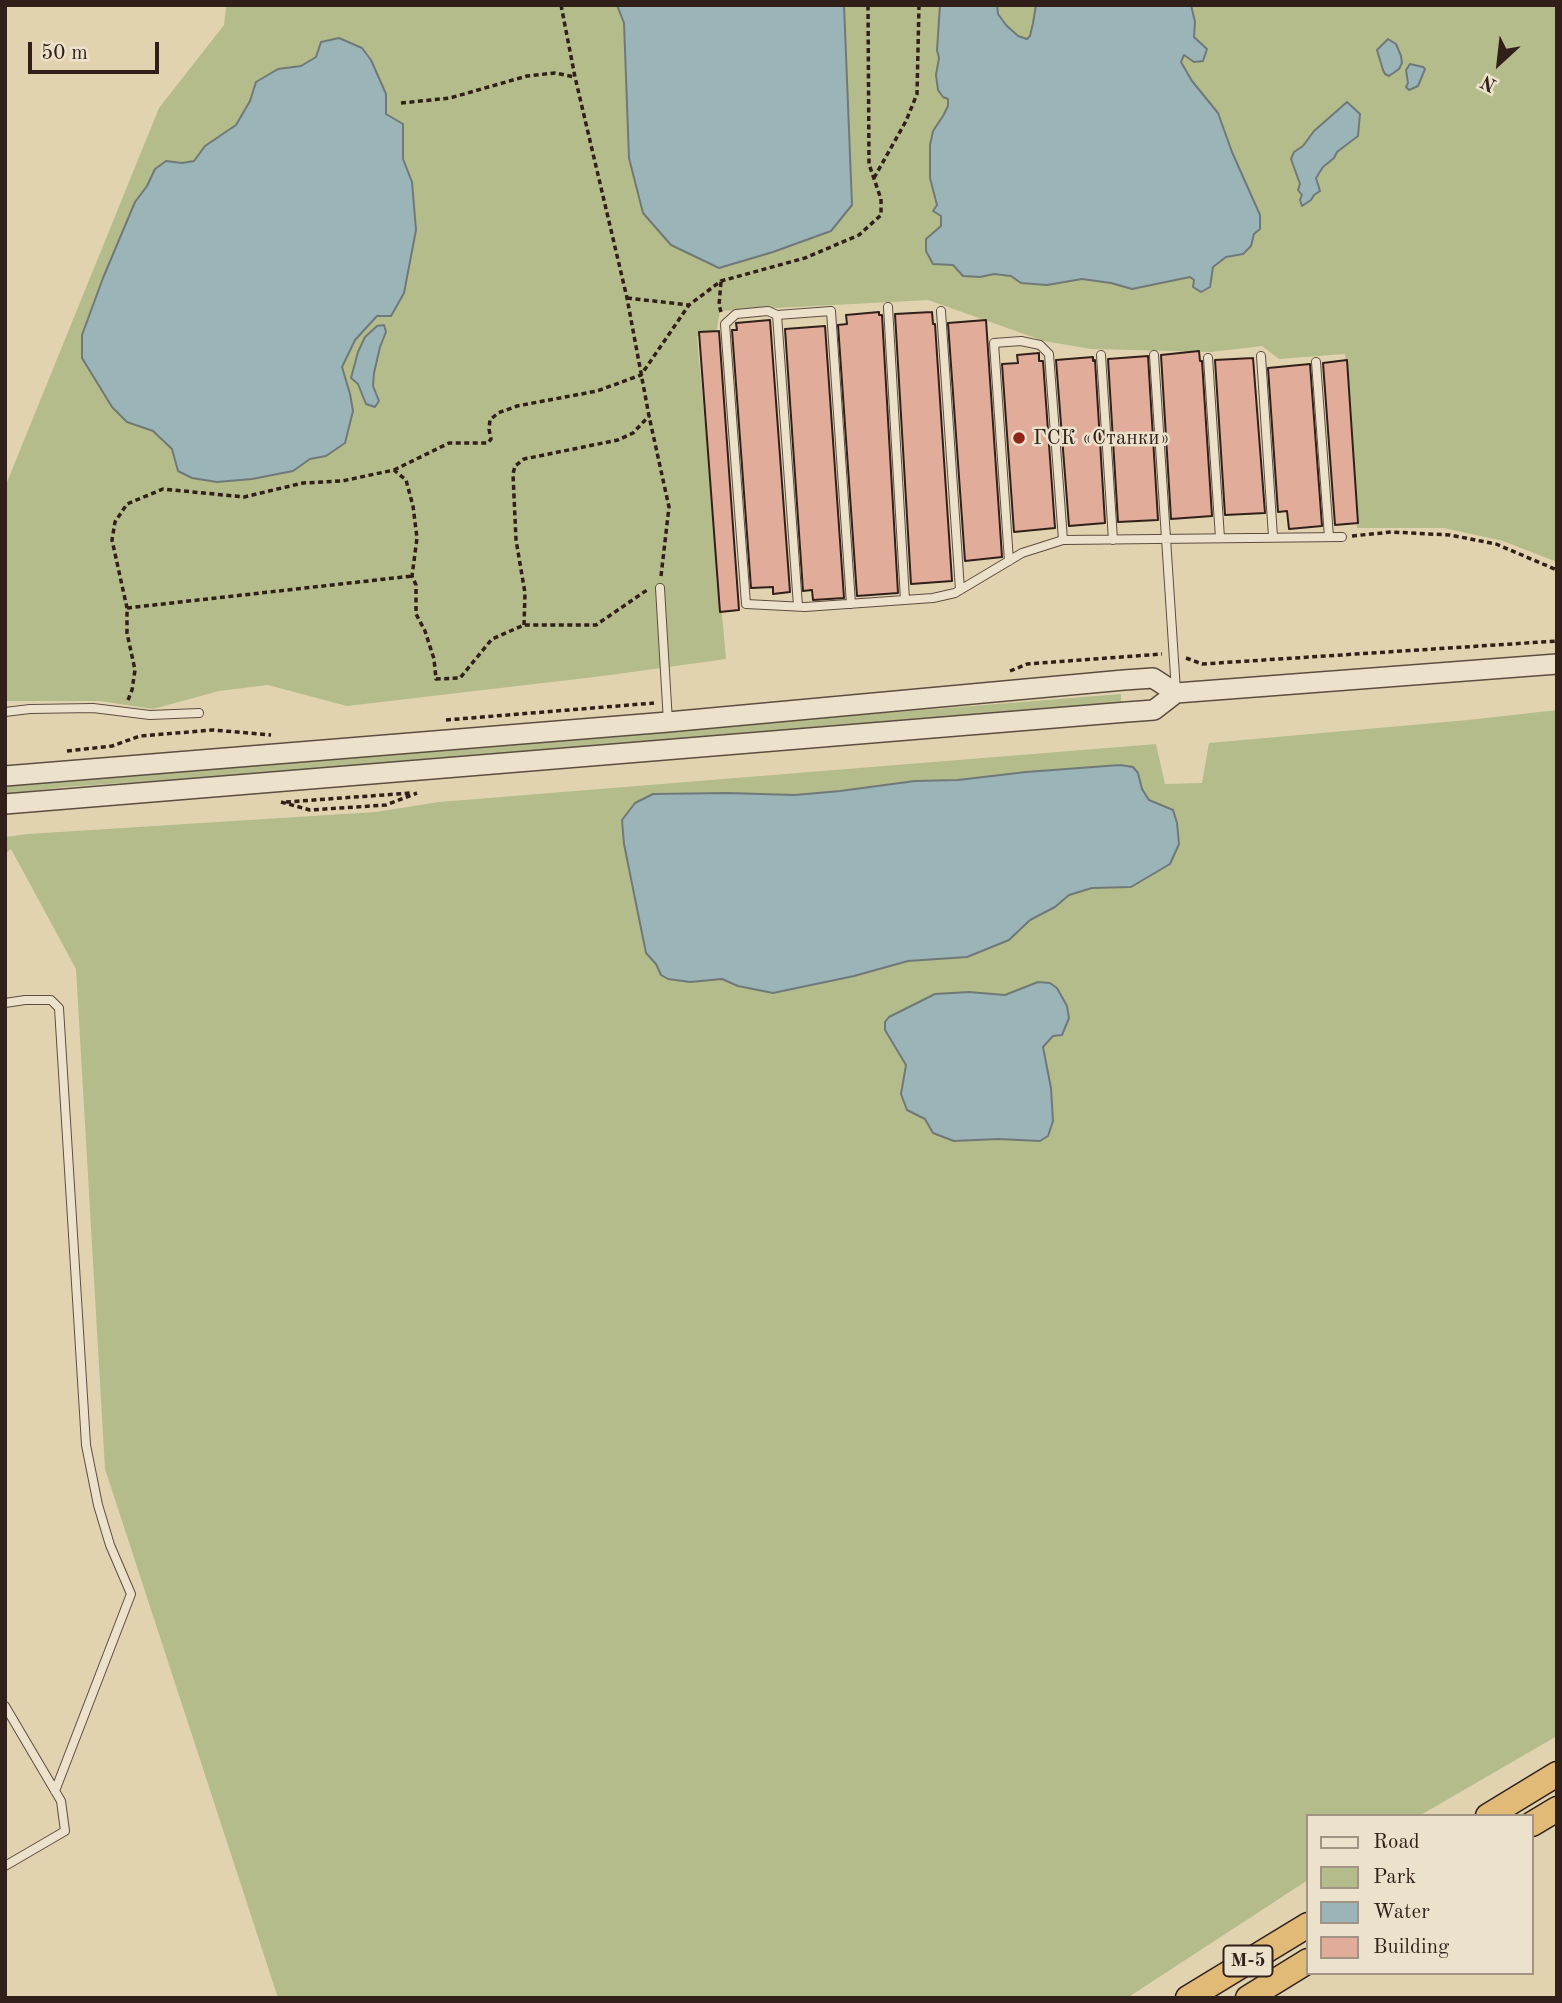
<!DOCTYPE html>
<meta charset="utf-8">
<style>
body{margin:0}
#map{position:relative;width:1562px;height:2003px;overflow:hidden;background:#e2d3b0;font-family:"Old Standard TT",serif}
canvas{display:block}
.frame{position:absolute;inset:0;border:7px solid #31201a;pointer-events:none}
.legend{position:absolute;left:1306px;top:1814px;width:228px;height:161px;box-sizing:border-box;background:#ece2cc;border:2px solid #a19485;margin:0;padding:9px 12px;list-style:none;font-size:21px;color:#31201a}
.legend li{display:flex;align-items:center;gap:14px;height:35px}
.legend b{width:35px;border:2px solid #a19485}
.north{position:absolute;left:1464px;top:28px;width:70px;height:70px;-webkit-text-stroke:5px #ece2cc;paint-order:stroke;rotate:207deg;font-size:19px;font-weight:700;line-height:28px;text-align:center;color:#31201a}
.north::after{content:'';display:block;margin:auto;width:24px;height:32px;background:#31201a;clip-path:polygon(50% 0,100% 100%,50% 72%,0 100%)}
.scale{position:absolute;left:28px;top:42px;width:131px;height:32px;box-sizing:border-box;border:4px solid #31201a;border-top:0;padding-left:9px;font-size:21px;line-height:24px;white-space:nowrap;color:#31201a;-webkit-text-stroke:5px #ece2cc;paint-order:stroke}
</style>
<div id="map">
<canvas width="1562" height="2003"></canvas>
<div class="frame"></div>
<ul class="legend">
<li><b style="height:9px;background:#ece2cc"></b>Road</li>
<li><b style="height:19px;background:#b4bc8b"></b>Park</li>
<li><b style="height:19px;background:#9bb4b7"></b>Water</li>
<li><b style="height:19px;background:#e2ac9a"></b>Building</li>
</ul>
<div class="north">N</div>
<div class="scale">50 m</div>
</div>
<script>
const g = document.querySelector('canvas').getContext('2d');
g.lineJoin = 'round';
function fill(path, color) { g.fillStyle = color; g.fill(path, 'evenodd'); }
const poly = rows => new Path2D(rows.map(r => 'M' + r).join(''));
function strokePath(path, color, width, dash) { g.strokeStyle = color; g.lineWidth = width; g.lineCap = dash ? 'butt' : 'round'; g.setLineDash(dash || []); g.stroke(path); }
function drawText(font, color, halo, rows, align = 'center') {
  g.font = font + ' "Old Standard TT",serif'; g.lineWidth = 5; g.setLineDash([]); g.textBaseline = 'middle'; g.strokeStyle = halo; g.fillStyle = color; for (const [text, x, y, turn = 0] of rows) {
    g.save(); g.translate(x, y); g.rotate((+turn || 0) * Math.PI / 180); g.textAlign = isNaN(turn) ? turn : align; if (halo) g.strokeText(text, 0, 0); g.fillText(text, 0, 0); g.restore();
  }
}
const green = poly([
 [223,5,1557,5,1557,562,1503,541,1444,528,1357,528,1345,354,1279,359,1262,346,1211,352,1091,349,1044,341,928,300,720,311,716,334,697,336,726,659,603,676,347,706,268,685,219,691,153,709,100,701,5,701,5,487,159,108,224,25,226,7],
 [1121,694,1121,704,341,768,65,787,5,794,5,784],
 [1557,710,1557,1736,1419,1816,1308,1816,1308,1880,1127,1998,278,1998,105,1469,76,969,11,849,5,854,5,837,28,834,376,812,439,802,1156,744,1165,784,1202,783,1209,743,1468,720]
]);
const water = poly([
 [617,5,844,5,852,205,831,231,773,252,719,268,671,245,643,213,629,158,624,23,617,5],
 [940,5,997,5,998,14,1006,25,1018,36,1027,39,1030,36,1033,23,1036,5,1191,5,1195,22,1194,37,1207,49,1203,61,1194,62,1184,55,1181,62,1192,81,1218,113,1232,152,1260,215,1260,229,1254,234,1251,246,1243,254,1226,257,1213,267,1210,287,1201,292,1193,287,1194,280,1190,277,1132,289,1111,283,1082,279,1047,285,1021,283,1011,276,994,274,980,277,963,276,953,265,933,264,926,251,926,239,941,226,941,216,933,211,937,205,930,178,930,145,933,131,943,116,948,106,948,99,943,97,938,90,936,75,939,58,937,50,940,5],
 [339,38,362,48,371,60,386,94,386,114,403,124,403,159,412,182,416,230,404,293,391,316,377,316,355,340,342,367,350,394,353,411,345,443,326,456,310,459,293,471,252,479,217,482,192,478,178,471,172,449,153,431,127,422,112,407,82,358,82,335,103,278,135,202,147,186,155,169,166,161,182,163,194,161,205,146,236,125,250,101,256,82,278,69,301,66,316,57,321,42,339,38],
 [1388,39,1396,44,1401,56,1402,63,1399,69,1389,76,1385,74,1383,70,1377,50,1388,39],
 [1410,64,1423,67,1425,69,1418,86,1409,90,1406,87,1408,83,1406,70,1410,64],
 [1347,102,1360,114,1358,136,1337,152,1334,158,1323,167,1316,178,1320,191,1314,195,1311,200,1302,206,1300,200,1302,195,1298,190,1300,184,1291,159,1294,152,1303,146,1314,131,1347,102],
 [384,325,386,332,380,347,374,373,373,386,379,401,375,407,366,404,358,384,351,378,358,352,365,337,377,326,384,325],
 [1120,765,1133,767,1138,773,1142,789,1149,800,1173,810,1177,823,1179,844,1170,864,1131,887,1092,888,1069,895,1055,907,1030,920,1009,940,967,957,908,961,854,976,773,993,738,986,722,979,690,982,668,979,661,975,656,964,646,953,624,844,622,820,635,803,653,794,727,793,795,795,840,791,915,781,958,780,1026,772,1120,765],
 [1038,982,1050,983,1057,988,1067,1006,1069,1018,1062,1035,1053,1036,1043,1047,1051,1088,1053,1121,1048,1136,1040,1141,998,1139,954,1141,933,1133,925,1119,907,1110,901,1094,906,1065,885,1030,885,1022,889,1017,935,994,969,992,1005,995,1038,982]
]);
const building = poly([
 [879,312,879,315,882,315,898,593,857,596,838,325,847,324,846,315,879,312],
 [932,312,933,324,935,324,952,581,911,584,895,314,932,312],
 [770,320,790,592,773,594,773,587,751,588,732,330,737,330,736,323,770,320],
 [986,320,1002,557,965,561,948,323,986,320],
 [825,326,844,598,813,600,812,590,803,591,785,329,825,326],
 [719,331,739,610,720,612,699,332,719,331],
 [1199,351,1200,361,1202,361,1212,516,1171,519,1161,355,1199,351],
 [1039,353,1039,361,1043,361,1055,528,1014,532,1002,364,1018,363,1017,355,1039,353],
 [1148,356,1158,520,1118,522,1108,359,1148,356],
 [1093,357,1093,361,1095,360,1105,523,1069,526,1056,360,1093,357],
 [1253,358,1265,513,1225,515,1215,360,1253,358],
 [1347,360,1358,523,1335,525,1323,363,1347,360],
 [1310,364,1322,526,1289,529,1287,511,1278,512,1268,368,1310,364]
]);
const path = poly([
 [561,5,575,77,627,298,649,416,669,507,661,576],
 [401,103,450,98,527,76,555,73,575,77],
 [874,178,906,121,917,94,919,5],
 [721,282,719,305,721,312],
 [627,298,689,305],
 [394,470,449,443,488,443,491,439,489,429,490,420,498,413,517,406,597,391,641,375,689,305,721,281,805,258,859,235,881,215,881,199,869,164,868,5],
 [1352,536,1391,532,1450,535,1496,544,1557,570],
 [127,608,412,576],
 [524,625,525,593,516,540,513,474,515,466,524,459,618,440,633,433,649,416],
 [1186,658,1202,664,1557,641],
 [1010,671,1027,664,1162,654],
 [128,700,132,690,135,670,127,633,127,608,112,540,115,522,127,504,163,489,244,497,303,483,342,481,394,470,406,480,413,506,417,538,412,576,416,585,416,614,425,631,434,659,436,679,460,678,492,639,524,625,596,625,647,590],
 [446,720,654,703],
 [67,751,112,746,140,736,213,730,271,735],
 [281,802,310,810,386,805,417,793],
 [286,802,411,793]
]);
const service = poly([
 [888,307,905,600],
 [941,311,960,590],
 [777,315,831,311,851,604],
 [1101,355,1113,540],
 [1154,355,1176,691],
 [1261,356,1273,537],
 [1208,358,1220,538],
 [1316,362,1329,537],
 [1009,561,994,343,1021,341,1040,345,1049,354,1063,540],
 [660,588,668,722],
 [798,606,777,315,768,311,736,314,725,324,746,604,805,607,933,598,955,593,1022,553,1063,540,1342,537],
 [5,712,30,709,93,708,150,715,199,713],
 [5,1003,25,1000,51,1000,59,1008,86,1445,98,1505,110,1545,131,1594,55,1791],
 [5,1706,61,1801,65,1831,5,1866]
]);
const tertiary = poly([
 [5,776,668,722,1124,680,1153,678,1176,693],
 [5,804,1127,712,1154,710,1176,693,1557,664]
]);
const trunk = poly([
 [1488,1816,1557,1774],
 [1532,1824,1557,1809],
 [1188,1998,1308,1925],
 [1248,1998,1308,1961]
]);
const markers = [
 [1019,438,7,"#8f2418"]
];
const shields = [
 [1248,1961,49]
];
const shieldNames = [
 ["М-5",1248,1961]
];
const poiNames = [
 ["ГСК «Станки»",1033,438]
];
fill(green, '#b4bc8b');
fill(water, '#9bb4b7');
strokePath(water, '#717978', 2);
fill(building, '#e2ac9a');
strokePath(building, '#31201a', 2);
strokePath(service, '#5d4d40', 10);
strokePath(tertiary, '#5d4d40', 22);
strokePath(trunk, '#31201a', 27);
strokePath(path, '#31201a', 3.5, [5, 3.5]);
strokePath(service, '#ece2cc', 8);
strokePath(tertiary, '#ece2cc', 19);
strokePath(trunk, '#e1ba78', 24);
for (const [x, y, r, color] of markers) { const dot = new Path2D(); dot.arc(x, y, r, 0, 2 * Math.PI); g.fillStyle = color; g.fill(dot); strokePath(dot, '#ece2cc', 2.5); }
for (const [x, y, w] of shields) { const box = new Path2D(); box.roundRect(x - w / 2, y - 15.5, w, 31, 5); g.fillStyle = '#ece2cc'; g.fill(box); strokePath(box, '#31201a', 2); }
drawText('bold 19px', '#31201a', null, shieldNames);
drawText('21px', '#31201a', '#ece2cc', poiNames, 'left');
</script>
